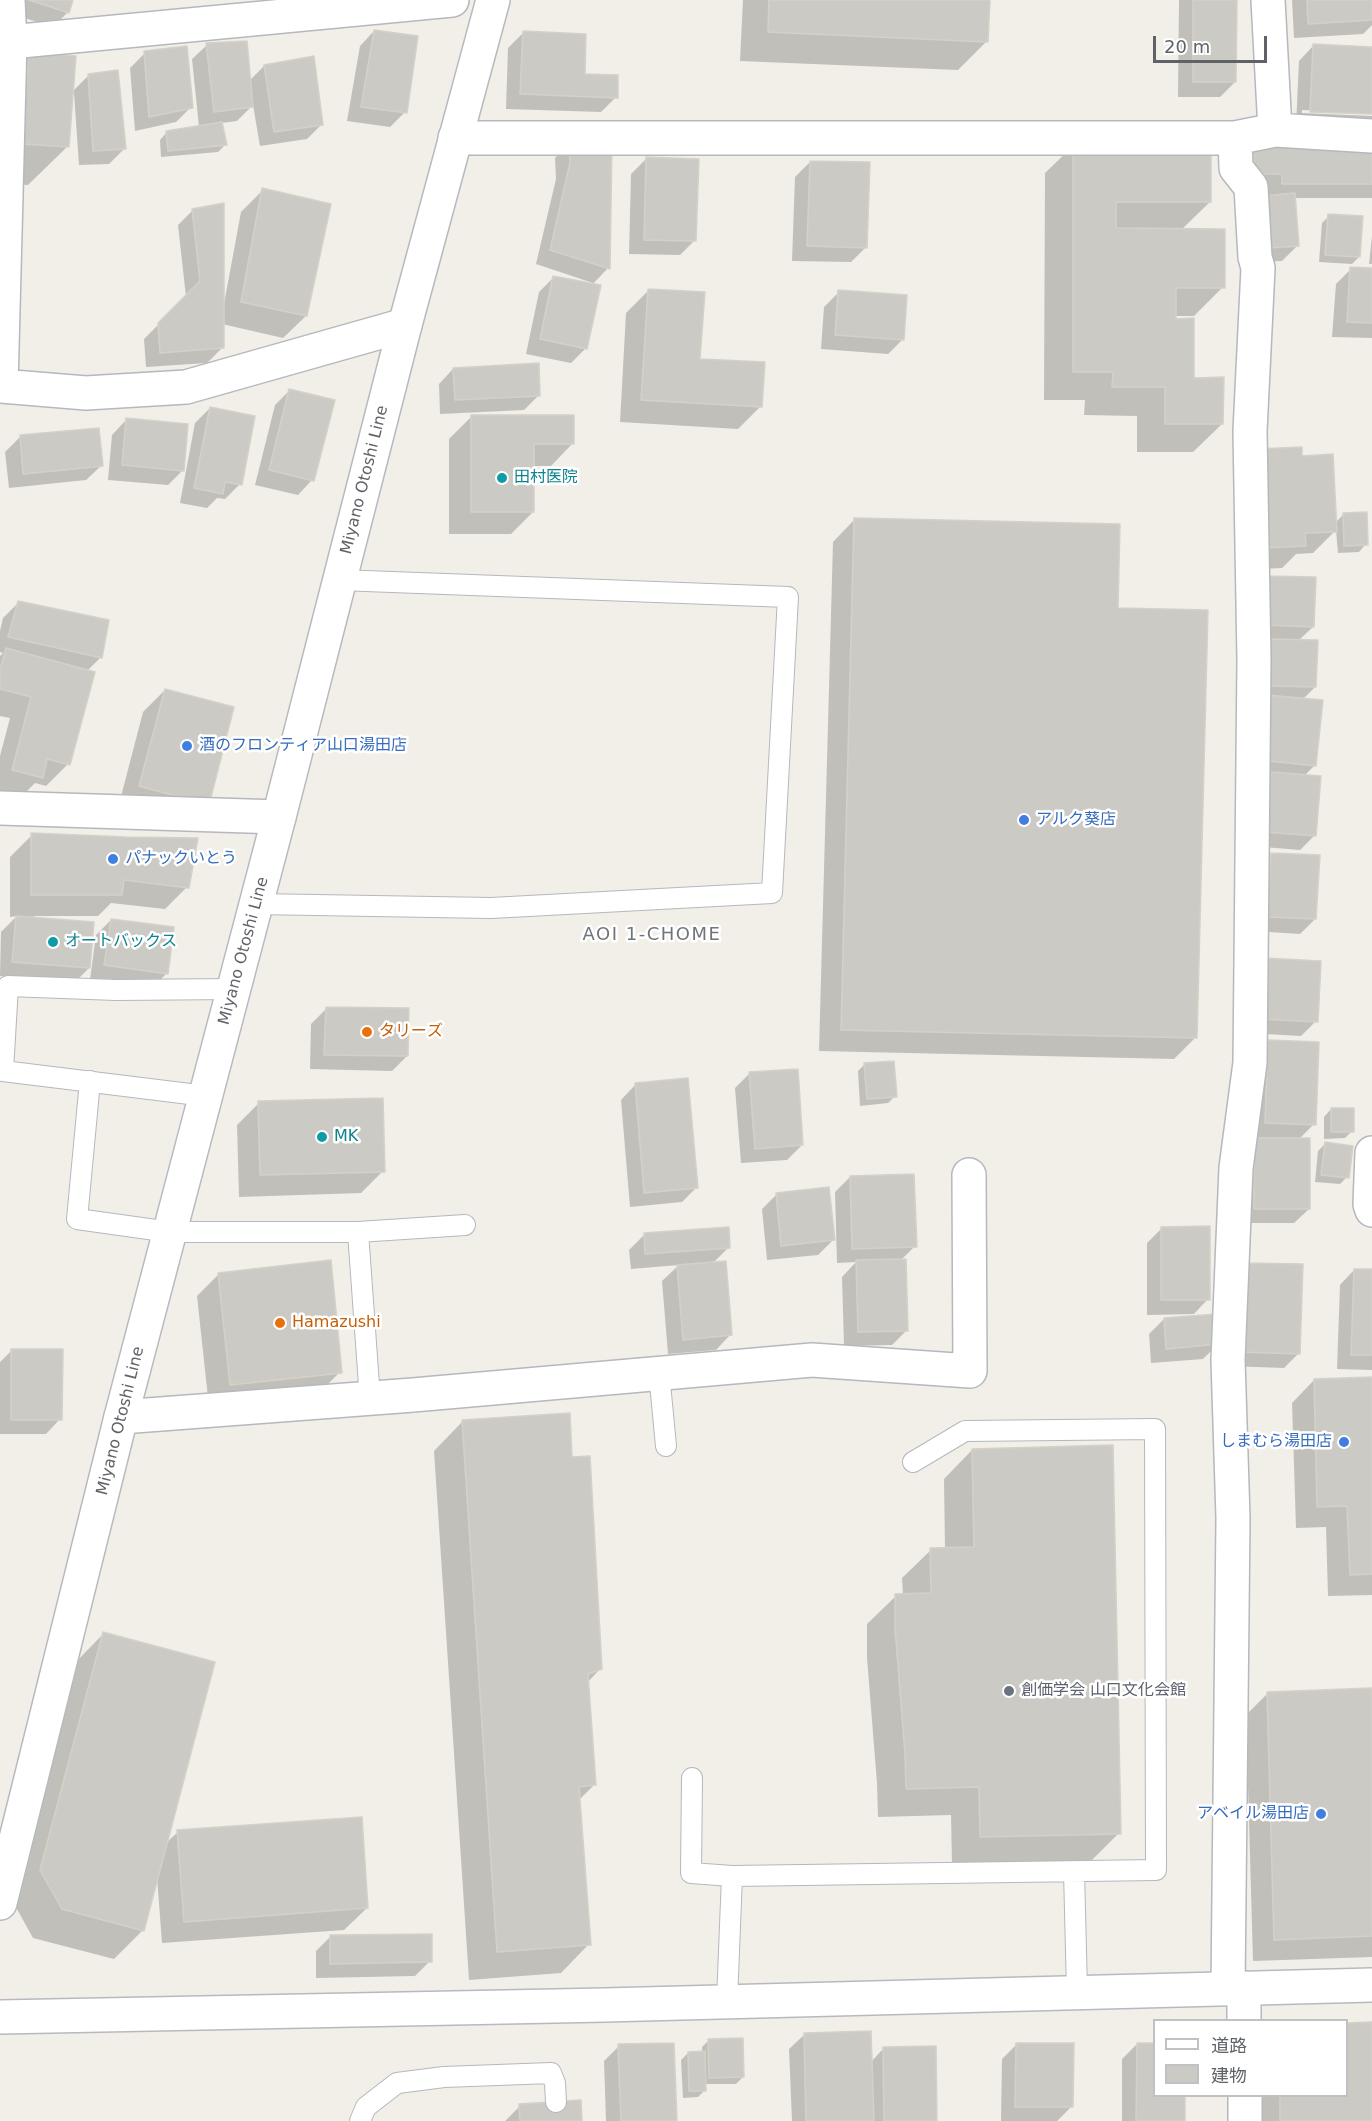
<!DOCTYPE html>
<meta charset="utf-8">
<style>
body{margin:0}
#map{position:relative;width:1372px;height:2121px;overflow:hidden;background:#f1efe8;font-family:"DejaVu Sans","Noto Sans JP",sans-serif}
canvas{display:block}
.legend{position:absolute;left:1153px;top:2019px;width:195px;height:78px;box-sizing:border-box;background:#fff;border:2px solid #bfc1c3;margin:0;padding:8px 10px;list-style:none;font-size:18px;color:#5f6368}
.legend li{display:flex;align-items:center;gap:12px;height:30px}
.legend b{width:30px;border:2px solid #bfc1c3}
.scale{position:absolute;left:1153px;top:36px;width:114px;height:27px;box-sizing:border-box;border:3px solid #5f6368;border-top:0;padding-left:8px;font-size:18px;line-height:21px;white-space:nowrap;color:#5f6368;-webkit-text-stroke:4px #fff;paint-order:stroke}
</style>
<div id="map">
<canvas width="1372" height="2121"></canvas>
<ul class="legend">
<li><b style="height:8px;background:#fff"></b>道路</li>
<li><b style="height:16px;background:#cccac5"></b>建物</li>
</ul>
<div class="scale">20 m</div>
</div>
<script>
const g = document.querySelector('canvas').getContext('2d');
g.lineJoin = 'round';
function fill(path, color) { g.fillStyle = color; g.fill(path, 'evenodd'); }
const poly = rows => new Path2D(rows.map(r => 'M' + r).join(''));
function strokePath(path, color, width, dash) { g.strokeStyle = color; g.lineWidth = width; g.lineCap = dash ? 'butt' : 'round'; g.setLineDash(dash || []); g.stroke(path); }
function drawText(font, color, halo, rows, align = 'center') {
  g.font = font + ' "DejaVu Sans","Noto Sans JP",sans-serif'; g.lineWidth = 5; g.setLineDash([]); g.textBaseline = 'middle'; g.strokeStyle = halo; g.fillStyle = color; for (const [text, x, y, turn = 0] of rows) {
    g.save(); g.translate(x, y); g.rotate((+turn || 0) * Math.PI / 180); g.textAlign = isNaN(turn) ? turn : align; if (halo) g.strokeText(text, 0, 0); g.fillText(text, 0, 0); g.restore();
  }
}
const shadow = poly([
 [19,0,72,0,68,12,53,27,15,15],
 [743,0,989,0,987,41,958,70,740,61],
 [1179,0,1236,0,1235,82,1220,97,1178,97],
 [1292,0,1372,0,1372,25,1363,34,1294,38],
 [374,31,405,112,390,127,347,121,360,46],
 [523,33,583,75,616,97,601,112,506,109,508,48],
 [207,45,249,81,264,66,322,124,307,139,260,146,253,105,237,121,221,123,225,145,218,152,161,157,160,140,167,132,199,127,192,59],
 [1313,46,1372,48,1372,113,1302,110,1302,113,1372,116,1372,127,1296,126,1299,61],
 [145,53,191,107,176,122,135,131,130,68],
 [29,54,72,92,88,76,124,149,109,164,79,165,74,93,72,93,68,146,28,185,0,183,0,83],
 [570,143,608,268,592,285,593,283,536,264,556,179,555,158],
 [1074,145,1210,202,1181,230,1223,287,1194,316,1174,316,1192,379,1222,424,1193,452,1137,452,1137,416,1084,415,1085,400,1044,400,1045,173],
 [1255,145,1372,146,1372,198,1294,198,1297,246,1282,261,1253,262,1268,197,1268,188,1239,189,1240,160],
 [646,159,695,240,680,255,629,254,631,174],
 [810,162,866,247,851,262,792,261,795,177],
 [263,190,306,316,283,338,222,324,222,348,207,363,146,367,144,339,186,297,178,225,193,210,224,304,241,212],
 [1329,216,1359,257,1352,264,1319,262,1322,223],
 [1372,236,1372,264,1369,264],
 [1351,269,1372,270,1372,338,1332,337,1336,284],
 [554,277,586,348,571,363,526,354,539,292],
 [649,290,699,360,760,407,738,429,620,422,626,313],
 [839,292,903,339,888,354,821,349,824,307],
 [453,369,539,395,524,410,440,414,439,384],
 [290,390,312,480,298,495,255,485,275,405],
 [210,408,240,484,225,499,217,498,207,508,180,503,195,423],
 [471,417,573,443,551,466,533,466,533,512,511,534,449,534,449,439],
 [126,420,183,470,168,485,108,480,112,435],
 [20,437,101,466,86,480,9,488,5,452],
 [1301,457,1335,523,1343,515,1366,544,1359,552,1338,553,1336,530,1313,553,1296,554,1282,568,1239,570],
 [855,519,1116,609,1196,1037,1174,1059,819,1051,833,542],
 [1253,592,1313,627,1298,641,1315,687,1302,700,1315,765,1304,776,1315,835,1300,850,1251,846],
 [18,603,101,657,87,671,68,764,46,786,35,783,19,799,0,794,0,756,10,718,0,716,0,656,3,653,0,652,0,631,3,618],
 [165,690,186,826,118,808,143,712],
 [32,835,187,887,165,909,111,903,98,916,34,916,34,919,89,968,74,983,0,976,1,932,17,916,10,917,10,857],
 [1271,854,1315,919,1300,934,1253,931,1256,869],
 [111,920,167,973,152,988,90,980,96,935],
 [1319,963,1316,1021,1301,1036,1246,1033],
 [326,1009,407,1056,392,1071,310,1069,311,1024],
 [1269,1041,1314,1124,1299,1139,1309,1209,1294,1223,1240,1223,1254,1056],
 [865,1064,895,1096,888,1103,860,1106,858,1071],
 [750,1073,802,1145,787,1160,741,1163,735,1088],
 [635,1085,697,1187,682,1202,630,1207,621,1100],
 [259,1103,383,1171,361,1193,239,1197,237,1125],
 [1331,1109,1352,1131,1345,1138,1324,1139,1324,1117],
 [1325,1144,1347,1177,1340,1184,1315,1182,1318,1151],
 [850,1177,915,1246,901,1260,907,1330,892,1345,844,1346,842,1277,856,1262,837,1263,835,1192],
 [777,1194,833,1240,818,1255,767,1260,762,1209],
 [1162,1228,1208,1299,1194,1314,1147,1315,1147,1243],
 [644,1235,729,1247,712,1264,730,1335,716,1350,668,1354,662,1281,679,1265,631,1269,629,1250],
 [1245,1264,1299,1353,1284,1368,1227,1366],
 [1354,1270,1372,1271,1372,1370,1337,1369,1340,1285],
 [219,1274,340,1372,318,1394,209,1407,197,1296],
 [1164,1319,1218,1344,1203,1359,1151,1363,1149,1334],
 [12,1350,60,1419,46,1434,0,1434,0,1362],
 [1372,1379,1372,1595,1328,1596,1326,1527,1296,1528,1292,1403,1314,1380],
 [462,1422,571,1458,601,1668,587,1683,594,1785,578,1801,589,1944,561,1973,469,1980,434,1451],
 [972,1450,1119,1833,1090,1862,952,1865,951,1815,878,1817,877,1783,867,1658,867,1624,896,1596,903,1595,902,1578,931,1550,945,1549,944,1479],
 [103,1634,165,1844,178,1832,367,1908,344,1930,162,1943,157,1877,143,1930,114,1959,33,1938,12,1900,75,1663],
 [1372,1690,1372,1957,1253,1961,1246,1715,1268,1693],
 [331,1936,430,1961,415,1976,316,1978,316,1951],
 [1372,2023,1372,2121,1258,2121,1258,2096,1346,2096],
 [804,2035,871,2062,883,2049,936,2121,792,2121,789,2049],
 [709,2040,743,2077,736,2084,705,2084,705,2090,698,2097,683,2098,681,2060,688,2053,702,2052,702,2047],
 [1017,2044,1071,2107,1057,2121,1001,2121,1002,2059],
 [1137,2044,1154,2044,1154,2096,1183,2096,1183,2121,1122,2121,1122,2059],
 [619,2046,675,2121,606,2121,604,2061],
 [520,2106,580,2121,505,2121]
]);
const building = poly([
 [29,0,73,0,69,13,29,0],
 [769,0,990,0,988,42,768,32,769,0],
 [1193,0,1237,0,1236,82,1193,82,1193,0],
 [1307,0,1372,0,1372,20,1308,24,1307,0],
 [374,30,418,36,407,113,361,107,374,30],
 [523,31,586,34,585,74,618,75,618,98,520,94,523,31],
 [247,41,253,107,214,112,206,43,247,41],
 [1313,44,1372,47,1372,114,1310,112,1313,44],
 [187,46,193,108,149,117,144,51,187,46],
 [29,52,76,56,69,147,22,144,29,52],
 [314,56,323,125,274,132,264,65,314,56],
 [118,70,126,149,93,151,88,74,118,70],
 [222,122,227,145,168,151,166,131,222,122],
 [612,140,610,269,550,250,570,163,569,142,612,140],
 [1073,143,1211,143,1211,202,1116,202,1116,228,1225,229,1225,288,1176,288,1176,319,1194,318,1194,378,1224,377,1223,424,1165,424,1165,387,1112,387,1113,372,1073,372,1073,143],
 [1254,144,1372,144,1372,184,1282,184,1282,174,1254,174,1254,144],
 [646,157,699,159,696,241,644,240,646,157],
 [810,161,870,162,867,248,807,246,810,161],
 [262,188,331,204,307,316,241,302,262,188],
 [1295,193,1299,246,1267,248,1264,196,1295,193],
 [224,203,224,348,160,353,158,323,200,281,192,209,224,203],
 [1328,214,1363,216,1360,257,1325,255,1328,214],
 [1350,267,1372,268,1372,323,1347,322,1350,267],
 [553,276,601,285,587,349,540,339,553,276],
 [648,289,705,292,700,359,765,362,762,407,641,400,648,289],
 [838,290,907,295,904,340,835,335,838,290],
 [539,363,540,396,455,400,453,368,539,363],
 [289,389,335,400,314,481,269,470,289,389],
 [210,407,255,416,242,485,225,482,223,494,194,488,210,407],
 [471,415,574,415,574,444,534,444,534,512,471,512,471,415],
 [126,418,188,424,184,471,122,465,126,418],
 [99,428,103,466,23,474,20,435,99,428],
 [1302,447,1302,456,1333,454,1337,532,1305,533,1306,546,1261,548,1257,449,1302,447],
 [1367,512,1368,545,1344,546,1343,513,1367,512],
 [854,518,1120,524,1118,608,1208,610,1197,1038,841,1030,854,518],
 [1267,576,1316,577,1314,627,1265,625,1267,576],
 [18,601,109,620,102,658,8,637,18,601],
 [1268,639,1318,640,1316,687,1267,686,1268,639],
 [6,648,95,672,70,765,47,759,43,778,12,770,31,697,0,689,0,670,6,648],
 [165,689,234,707,209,805,139,786,165,689],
 [1266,695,1323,700,1316,766,1260,760,1266,695],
 [1271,772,1321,776,1316,836,1265,832,1271,772],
 [31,833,126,837,198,838,189,888,124,880,122,895,31,895,31,833],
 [1271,853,1320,855,1316,919,1267,917,1271,853],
 [16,916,94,922,90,968,12,962,16,916],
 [111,919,174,927,168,974,104,965,111,919],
 [1264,958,1321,961,1318,1022,1261,1019,1264,958],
 [326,1007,409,1008,408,1056,324,1055,326,1007],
 [1268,1040,1319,1042,1316,1125,1265,1123,1268,1040],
 [894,1061,897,1097,867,1099,864,1063,894,1061],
 [798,1069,803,1145,755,1149,749,1072,798,1069],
 [688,1078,698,1188,644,1193,635,1083,688,1078],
 [383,1098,385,1172,260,1175,258,1101,383,1098],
 [1331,1108,1354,1108,1354,1132,1331,1132,1331,1108],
 [1254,1138,1310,1138,1310,1209,1254,1209,1254,1138],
 [1325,1142,1353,1146,1349,1178,1321,1175,1325,1142],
 [914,1174,917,1247,852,1249,850,1176,914,1174],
 [829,1187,835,1240,781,1246,776,1193,829,1187],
 [1210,1226,1210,1300,1161,1300,1161,1227,1210,1226],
 [729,1227,730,1248,645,1254,644,1233,729,1227],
 [906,1259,908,1331,858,1332,856,1260,906,1259],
 [331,1260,342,1373,230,1385,218,1273,331,1260],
 [726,1261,732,1335,683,1340,677,1265,726,1261],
 [1244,1263,1303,1264,1300,1354,1241,1352,1244,1263],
 [1354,1269,1372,1269,1372,1355,1351,1355,1354,1269],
 [1217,1314,1219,1344,1166,1349,1164,1318,1217,1314],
 [11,1349,63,1349,62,1420,11,1420,11,1349],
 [1372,1377,1372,1574,1350,1575,1347,1506,1317,1507,1314,1379,1372,1377],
 [570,1413,572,1457,590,1456,602,1669,588,1674,596,1785,579,1787,591,1945,497,1952,462,1420,570,1413],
 [1113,1445,1121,1834,980,1837,979,1787,906,1789,905,1754,895,1628,895,1594,931,1593,930,1548,974,1547,972,1449,1113,1445],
 [103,1632,215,1662,144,1931,62,1909,40,1870,103,1632],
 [1372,1688,1372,1936,1274,1940,1267,1692,1372,1688],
 [362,1817,368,1908,184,1922,177,1830,362,1817],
 [432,1934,432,1962,330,1964,330,1935,432,1934],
 [1372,2022,1372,2121,1280,2121,1280,2096,1346,2096,1346,2023,1372,2022],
 [871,2031,874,2121,806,2121,804,2033,871,2031],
 [743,2038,744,2077,709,2078,708,2039,743,2038],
 [674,2043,677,2121,621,2121,618,2044,674,2043],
 [1016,2043,1074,2043,1073,2107,1015,2107,1016,2043],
 [1137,2043,1154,2043,1154,2096,1185,2096,1185,2121,1136,2121,1137,2043],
 [936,2046,937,2121,884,2121,883,2047,936,2046],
 [705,2051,706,2091,689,2091,688,2052,705,2051],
 [581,2100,582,2121,520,2121,519,2104,581,2100]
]);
const lane = poly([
 [256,904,491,908,772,893,788,597,339,580],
 [90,1081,77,1219,170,1232,358,1232,370,1399],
 [206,1096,3,1071,8,986,116,990,234,989],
 [358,1232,465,1225],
 [659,1373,666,1446],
 [692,1778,691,1873,732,1876,727,2001],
 [1074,1871,1077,1991],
 [732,1876,1156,1870,1155,1429,965,1431,913,1462],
 [360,2121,366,2107,397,2083,444,2077,551,2073,555,2083,556,2102]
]);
const street = poly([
 [1268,0,1275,130],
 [10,42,452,0],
 [455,138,1235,138,1275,130,1372,136],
 [0,386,86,393,186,387,405,325],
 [1,386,10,42,8,0],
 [0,808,279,817],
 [1372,1153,1370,1204,1372,1210],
 [121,1417,413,1395,812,1360,970,1371,969,1175],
 [1228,1988,1233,1518,1228,1360,1236,1168,1250,1063,1254,660,1250,431,1258,268,1255,257,1251,187,1236,168,1235,138],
 [1244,1988,1244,2020],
 [1245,2096,1245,2121]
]);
const secondary = poly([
 [0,1903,121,1417,279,817,405,325,493,0],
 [0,2017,605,2005,1372,1985]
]);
const markers = [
 [502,478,6,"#0f9aa8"],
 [187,746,6,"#3f7fe0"],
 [1024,820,6,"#3f7fe0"],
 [113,859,6,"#3f7fe0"],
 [53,942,6,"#0f9aa8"],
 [367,1032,6,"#e8710a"],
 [322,1137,6,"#0f9aa8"],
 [280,1323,6,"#e8710a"],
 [1344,1442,6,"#3f7fe0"],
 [1009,1691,6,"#6b7280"],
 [1321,1814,6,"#3f7fe0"]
];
const cultureNames = [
 ["田村医院",514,478],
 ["オートバックス",65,942],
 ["MK",334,1137]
];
const streetNames = [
 ["Miyano Otoshi Line",365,480,-76],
 ["Miyano Otoshi Line",244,951,-75],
 ["Miyano Otoshi Line",121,1421,-76]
];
const shopNames = [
 ["酒のフロンティア山口湯田店",199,746],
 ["アルク葵店",1036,820],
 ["パナックいとう",125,859],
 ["しまむら湯田店",1332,1442,"right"],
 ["アベイル湯田店",1309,1814,"right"]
];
const foodNames = [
 ["タリーズ",379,1032],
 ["Hamazushi",292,1323]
];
const worshipNames = [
 ["創価学会 山口文化会館",1021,1691]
];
const neighbourhoodNames = [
 ["AOI 1-CHOME",652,935]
];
fill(shadow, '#0003');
fill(building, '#cccac5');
strokePath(building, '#d6d1c6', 1.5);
strokePath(lane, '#b5b8bc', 22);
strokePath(street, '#b5b8bc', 36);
strokePath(secondary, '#b6babf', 36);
strokePath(lane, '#fff', 20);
strokePath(street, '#fff', 33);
strokePath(secondary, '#fff', 33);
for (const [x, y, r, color] of markers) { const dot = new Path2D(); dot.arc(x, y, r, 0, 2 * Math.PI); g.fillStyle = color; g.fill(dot); strokePath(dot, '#fff', 2); }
drawText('16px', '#0d838f', '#fff', cultureNames, 'left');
drawText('16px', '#5f6368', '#fff', streetNames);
drawText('16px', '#366cbe', '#fff', shopNames, 'left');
drawText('16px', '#c56008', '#fff', foodNames, 'left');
drawText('16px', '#5b616d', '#fff', worshipNames, 'left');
g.letterSpacing = '1.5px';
drawText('18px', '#70757a', '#fff', neighbourhoodNames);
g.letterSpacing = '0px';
</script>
